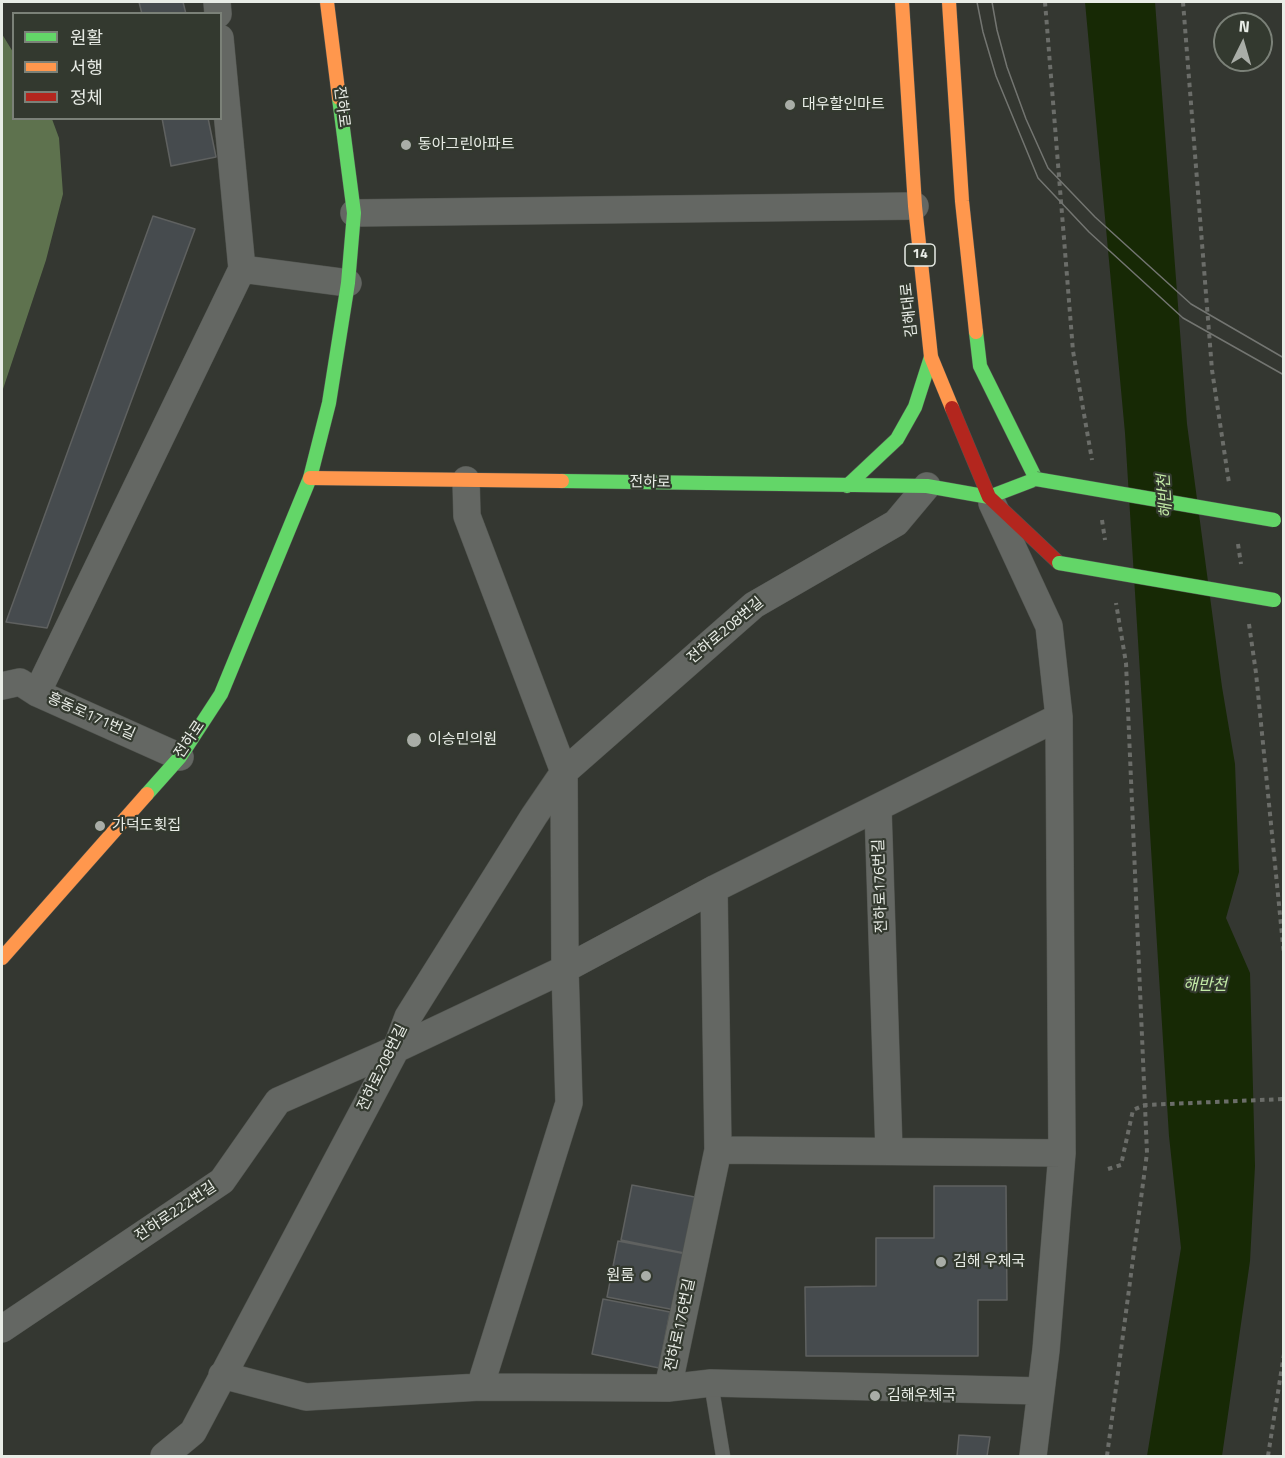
<!DOCTYPE html>
<meta charset="utf-8">
<style>
body{margin:0}
#map{position:relative;width:1285px;height:1458px;overflow:hidden;background:#343731;font-family:"Titillium Web","Noto Sans KR",sans-serif}
canvas{display:block}
.frame{position:absolute;inset:0;border:3px solid #e8ece6;pointer-events:none}
.legend{position:absolute;left:12px;top:12px;width:210px;height:108px;box-sizing:border-box;background:#33392f;border:2px solid #7b8178;margin:0;padding:8px 10px;list-style:none;font-size:18px;color:#e8ece6}
.legend li{display:flex;align-items:center;gap:12px;height:30px}
.legend b{width:30px;border:2px solid #7b8178}
.north{position:absolute;left:1213px;top:12px;width:60px;height:60px;box-sizing:border-box;background:#33392f;border:2px solid #7b8178;border-radius:50%;rotate:5deg;font-size:16px;font-weight:700;line-height:24px;text-align:center;color:#e8ece6}
.north::after{content:'';display:block;margin:auto;width:21px;height:27px;background:#a9ada7;clip-path:polygon(50% 0,100% 100%,50% 72%,0 100%)}
</style>
<div id="map">
<canvas width="1285" height="1458"></canvas>
<div class="frame"></div>
<ul class="legend">
<li><b style="height:8px;background:#63d668"></b>원활</li>
<li><b style="height:8px;background:#ff974d"></b>서행</li>
<li><b style="height:8px;background:#b3261e"></b>정체</li>
</ul>
<div class="north">N</div>
</div>
<script>
const g = document.querySelector('canvas').getContext('2d');
g.lineJoin = 'round';
function fill(path, color) { g.fillStyle = color; g.fill(path, 'evenodd'); }
const poly = rows => new Path2D(rows.map(r => 'M' + r).join(''));
function strokePath(path, color, width, dash) { g.strokeStyle = color; g.lineWidth = width; g.lineCap = dash ? 'butt' : 'round'; g.setLineDash(dash || []); g.stroke(path); }
function drawText(font, color, halo, rows, align = 'center') {
  g.font = font + ' "Titillium Web","Noto Sans KR",sans-serif'; g.lineWidth = 4.5; g.setLineDash([]); g.textBaseline = 'middle'; g.strokeStyle = halo; g.fillStyle = color; for (const [text, x, y, turn = 0] of rows) {
    g.save(); g.translate(x, y); g.rotate((+turn || 0) * Math.PI / 180); g.textAlign = isNaN(turn) ? turn : align; if (halo) g.strokeText(text, 0, 0); g.fillText(text, 0, 0); g.restore();
  }
}
const forest = poly([
 [2,34,13,52,14,118,52,119,59,138,63,194,46,260,2,392]
]);
const water = poly([
 [1085,2,1155,2,1187,424,1222,687,1235,764,1239,872,1226,918,1250,973,1255,1166,1250,1261,1222,1456,1147,1456,1181,1248,1169,1136,1125,433]
]);
const building = poly([
 [139,2,183,2,186,14,142,14,139,2],
 [162,118,208,118,216,157,171,166,162,118],
 [153,216,195,229,47,628,6,622,153,216],
 [632,1185,700,1198,689,1254,621,1240,632,1185],
 [934,1186,1006,1186,1007,1300,978,1300,978,1356,806,1356,805,1287,876,1286,876,1238,934,1238,934,1186],
 [618,1241,686,1254,675,1310,607,1297,618,1241],
 [603,1299,670,1312,659,1368,592,1354,603,1299],
 [959,1435,990,1437,987,1456,957,1456,959,1435]
]);
const path = poly([
 [1045,2,1073,351,1092,460],
 [1183,2,1212,370,1229,483],
 [1102,520,1105,540],
 [1238,544,1241,564],
 [1249,624,1256,673,1284,955],
 [1108,1169,1121,1165,1133,1110,1145,1105,1284,1099],
 [1107,1456,1147,1153,1126,663,1116,603],
 [1268,1456,1284,1354]
]);
const lane = poly([
 [711,1383,723,1456]
]);
const street = poly([
 [217,2,218,14],
 [354,213,915,206],
 [242,269,348,283],
 [466,480,467,516,564,772,565,969,569,1103,480,1387],
 [992,503,1049,626,1059,717,1062,1153,1046,1350,1033,1456],
 [2,686,20,682,37,693,180,757],
 [37,693,242,269,220,38],
 [878,809,889,1151],
 [718,1150,1062,1153],
 [2,1329,222,1181,278,1101,396,1049,565,969,714,889,1059,717],
 [222,1375,306,1397,480,1387,668,1388,711,1383,1041,1391],
 [668,1388,718,1150,714,889],
 [164,1456,193,1432,396,1049,408,1017,534,816,564,772,754,605,896,523,927,486]
]);
const fast = poly([
 [976,332,980,366,1036,479],
 [562,481,927,486,989,497,1036,479],
 [847,486,897,439,915,407,931,357],
 [147,794,180,757,221,694,310,478,329,403,348,283,354,213,339,98]
]);
const slow = poly([
 [327,2,339,98],
 [902,2,915,206,931,357,952,408],
 [949,2,962,201,976,332],
 [310,478,562,481],
 [2,958,147,794]
]);
const jam = poly([
 [952,408,989,497,1059,563]
]);
const tram = poly([
 [977,2,983,32,996,76,1038,178,1089,232,1183,318,1284,375],
 [992,2,997,30,1007,67,1026,119,1048,168,1095,217,1191,304,1284,358]
]);
const fastBridge = poly([
 [1036,479,1274,520],
 [1059,563,1274,600]
]);
const markers = [
 [790,105,6,"#a9ada7"],
 [406,145,6,"#a9ada7"],
 [414,740,8,"#a9ada7"],
 [100,826,6,"#a9ada7"],
 [941,1262,6,"#a9ada7"],
 [646,1276,6,"#a9ada7"],
 [875,1396,6,"#a9ada7"]
];
const shields = [
 [920,255,30]
];
const shieldNames = [
 ["14",920,255]
];
const poiNames = [
 ["대우할인마트",802,105],
 ["동아그린아파트",418,145],
 ["이승민의원",428,740],
 ["가덕도횟집",112,826],
 ["김해 우체국",953,1262],
 ["원룸",634,1276,"right"],
 ["김해우체국",887,1396]
];
const streetNames = [
 ["전하로",341,107,83],
 ["김해대로",910,310,-96],
 ["전하로",650,483,1],
 ["전하로208번길",726,631,-40],
 ["흥동로171번길",91,717,24],
 ["전하로",190,740,-56],
 ["전하로176번길",881,886,-92],
 ["전하로208번길",383,1068,-64],
 ["전하로222번길",176,1212,-34],
 ["전하로176번길",681,1325,-78]
];
const waterNames = [
 ["해반천",1166,496,-94],
 ["해반천",1205,986]
];
fill(forest, '#5e724e');
fill(water, '#172905');
fill(building, '#464b4e');
strokePath(building, '#5f6160', 1.5);
strokePath(lane, '#51544f', 15);
strokePath(street, '#51544f', 28);
strokePath(fast, '#51544f', 15);
strokePath(slow, '#51544f', 15);
strokePath(jam, '#51544f', 15);
strokePath(path, '#6b6d69', 4, [4.5, 4.5]);
strokePath(lane, '#646763', 14);
strokePath(street, '#646763', 27);
strokePath(fast, '#63d668', 14);
strokePath(slow, '#ff974d', 14);
strokePath(jam, '#b3261e', 14);
strokePath(tram, '#737571', 1.5);
strokePath(fastBridge, '#51544f', 15, []);
strokePath(fastBridge, '#63d668', 14);
for (const [x, y, r, color] of markers) { const dot = new Path2D(); dot.arc(x, y, r, 0, 2 * Math.PI); g.fillStyle = color; g.fill(dot); strokePath(dot, '#33392f', 2); }
for (const [x, y, w] of shields) { const box = new Path2D(); box.roundRect(x - w / 2, y - 11, w, 22, 4.5); g.fillStyle = '#33392f'; g.fill(box); strokePath(box, '#e8ece6', 1.5); }
drawText('bold 14px', '#e8ece6', null, shieldNames);
drawText('15px', '#e8ece6', '#33392f', poiNames, 'left');
drawText('15px', '#e8ece6', '#33392f', streetNames);
drawText('italic 16px', '#c2e9a6', '#33392f', waterNames);
</script>
